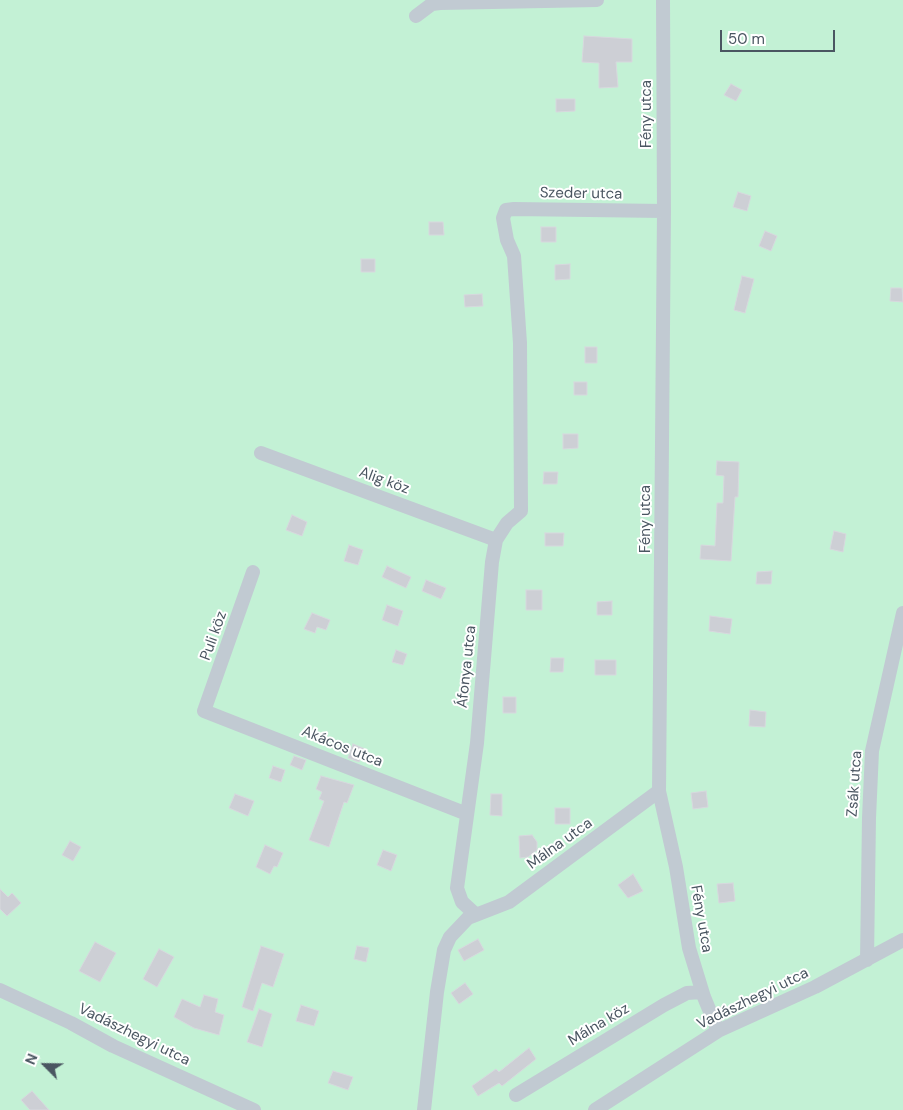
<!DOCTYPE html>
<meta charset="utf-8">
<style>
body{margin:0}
#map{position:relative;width:903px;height:1110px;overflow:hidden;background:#f5f3f3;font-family:"DM Sans",sans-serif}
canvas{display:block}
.north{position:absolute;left:20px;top:1040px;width:50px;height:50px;-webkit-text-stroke:4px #fff;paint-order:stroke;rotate:293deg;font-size:14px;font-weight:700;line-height:20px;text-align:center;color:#4a5661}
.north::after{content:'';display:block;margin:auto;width:18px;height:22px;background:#4a5661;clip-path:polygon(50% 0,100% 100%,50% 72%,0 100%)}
.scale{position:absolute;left:720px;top:30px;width:115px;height:22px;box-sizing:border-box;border:2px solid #4a5661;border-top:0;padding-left:6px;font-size:15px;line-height:18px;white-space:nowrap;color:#4a5661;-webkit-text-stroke:4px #fff;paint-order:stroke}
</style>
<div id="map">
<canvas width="903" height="1110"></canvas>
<div class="north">N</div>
<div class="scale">50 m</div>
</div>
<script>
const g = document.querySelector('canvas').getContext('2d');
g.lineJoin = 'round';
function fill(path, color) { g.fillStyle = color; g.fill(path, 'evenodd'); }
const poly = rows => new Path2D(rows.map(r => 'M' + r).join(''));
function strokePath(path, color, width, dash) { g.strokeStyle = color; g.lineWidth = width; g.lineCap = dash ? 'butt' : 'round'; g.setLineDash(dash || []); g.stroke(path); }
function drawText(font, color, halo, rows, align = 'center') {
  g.font = font + ' "DM Sans",sans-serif'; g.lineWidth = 4; g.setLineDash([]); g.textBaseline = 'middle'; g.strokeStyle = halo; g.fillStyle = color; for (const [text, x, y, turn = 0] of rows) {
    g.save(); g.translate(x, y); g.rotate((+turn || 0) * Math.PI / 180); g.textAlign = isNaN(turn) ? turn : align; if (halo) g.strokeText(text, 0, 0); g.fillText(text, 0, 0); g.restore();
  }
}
const green = poly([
 [0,0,903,0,903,1110,0,1110]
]);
const building = poly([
 [584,36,632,39,632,62,616,62,618,87,599,88,599,63,582,62,584,36],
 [731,84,742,90,736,101,724,95,731,84],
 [556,99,575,99,575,111,556,112,556,99],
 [738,192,751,196,747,211,733,207,738,192],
 [429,222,443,222,444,235,429,235,429,222],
 [541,227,556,227,556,242,541,242,541,227],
 [765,231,777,236,771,251,759,246,765,231],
 [361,259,375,259,375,272,361,272,361,259],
 [570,264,570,279,555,280,555,265,570,264],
 [742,276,754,279,745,313,734,310,742,276],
 [891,288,902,288,903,302,890,301,891,288],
 [482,294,483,306,465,307,464,295,482,294],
 [585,347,597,347,597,363,585,363,585,347],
 [574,382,587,382,587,395,574,395,574,382],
 [563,434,578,434,578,448,563,449,563,434],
 [717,461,739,462,738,497,735,497,731,561,700,559,701,545,715,546,717,503,723,503,724,476,716,475,717,461],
 [544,472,558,472,557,484,543,484,544,472],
 [292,515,307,522,302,536,286,530,292,515],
 [834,531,846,534,843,552,830,549,834,531],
 [545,533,564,533,563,546,545,546,545,533],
 [349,545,363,550,358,565,344,561,349,545],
 [387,566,411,577,406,588,382,577,387,566],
 [772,571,771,584,756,584,757,572,772,571],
 [426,580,446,588,441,599,422,591,426,580],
 [526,590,542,590,542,610,526,610,526,590],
 [612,601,612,615,597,615,597,602,612,601],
 [387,605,403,611,398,626,382,620,387,605],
 [312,613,330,620,326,630,317,627,315,633,304,629,312,613],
 [710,616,732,619,730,634,709,631,710,616],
 [396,650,407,654,403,665,392,662,396,650],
 [551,658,564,658,563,672,550,672,551,658],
 [595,660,616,660,616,675,595,675,595,660],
 [503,697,516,697,516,713,503,713,503,697],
 [750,710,766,712,765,727,749,726,750,710],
 [353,744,365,749,359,762,348,758,353,744],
 [294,756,306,760,302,770,290,765,294,756],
 [273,766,285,770,281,782,269,778,273,766],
 [321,776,354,785,347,803,344,802,329,847,309,840,324,801,319,799,322,792,316,789,321,776],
 [706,791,708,807,693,809,691,793,706,791],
 [235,794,254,801,248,816,229,808,235,794],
 [491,794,502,794,502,816,490,815,491,794],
 [555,808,570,808,570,824,555,824,555,808],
 [532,835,537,842,537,850,528,857,520,858,519,836,532,835],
 [70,841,81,847,73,861,62,855,70,841],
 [265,845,283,853,277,867,274,866,270,874,256,867,265,845],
 [383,850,397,855,391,871,377,865,383,850],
 [633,874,643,891,628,898,618,885,633,874],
 [733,883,735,901,719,903,717,884,733,883],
 [0,889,8,897,12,893,21,903,7,916,0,909,0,889],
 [478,939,484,950,464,961,458,950,478,939],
 [95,942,116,953,100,982,79,971,95,942],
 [261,946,284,954,273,987,262,983,253,1011,242,1007,261,946],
 [357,946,369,948,366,962,354,959,357,946],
 [159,949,174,957,157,987,143,979,159,949],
 [465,983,473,994,459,1004,451,993,465,983],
 [204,995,218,999,215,1012,224,1015,219,1035,194,1028,174,1017,182,999,200,1007,204,995],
 [301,1005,319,1011,314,1026,296,1021,301,1005],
 [259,1009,272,1014,262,1047,247,1042,259,1009],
 [529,1048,536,1059,502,1086,499,1083,478,1096,472,1086,496,1069,499,1072,529,1048],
 [333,1071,353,1077,348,1090,328,1083,333,1071],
 [32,1091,49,1110,30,1110,21,1100,32,1091]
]);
const street = poly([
 [663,0,664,211,659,791,676,867,689,948,704,997,718,1031],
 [416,16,432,4,440,3,597,0],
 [261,453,496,540],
 [253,572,204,711,467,814],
 [475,914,462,902,457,888,477,743,492,562,496,540,507,523,521,511,520,343,514,256,507,240,503,218,506,210,514,209,664,211],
 [867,960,869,818,872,751,903,613],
 [0,990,71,1023,113,1046,254,1110],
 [516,1095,664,1005,687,993,702,992],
 [424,1110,437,992,444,950,450,937,468,918,509,902,659,791],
 [595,1110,718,1031,815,987,903,940]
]);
const streetNames = [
 ["Fény utca",647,114,-90],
 ["Szeder utca",581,194,1],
 ["Alig köz",384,481,20],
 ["Fény utca",646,519,-90],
 ["Puli köz",214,636,-70],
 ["Áfonya utca",467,667,-84],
 ["Akácos utca",342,747,22],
 ["Zsák utca",855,784,-86],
 ["Málna utca",560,844,-36],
 ["Fény utca",701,919,80],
 ["Vadászhegyi utca",753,999,-26],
 ["Málna köz",599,1025,-31],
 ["Vadászhegyi utca",134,1035,26]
];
fill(green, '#c3f1d5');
fill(building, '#cdcfd5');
strokePath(building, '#d7d9de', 1);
strokePath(street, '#c1cad2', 14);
drawText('15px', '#4a5661', '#fff', streetNames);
</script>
